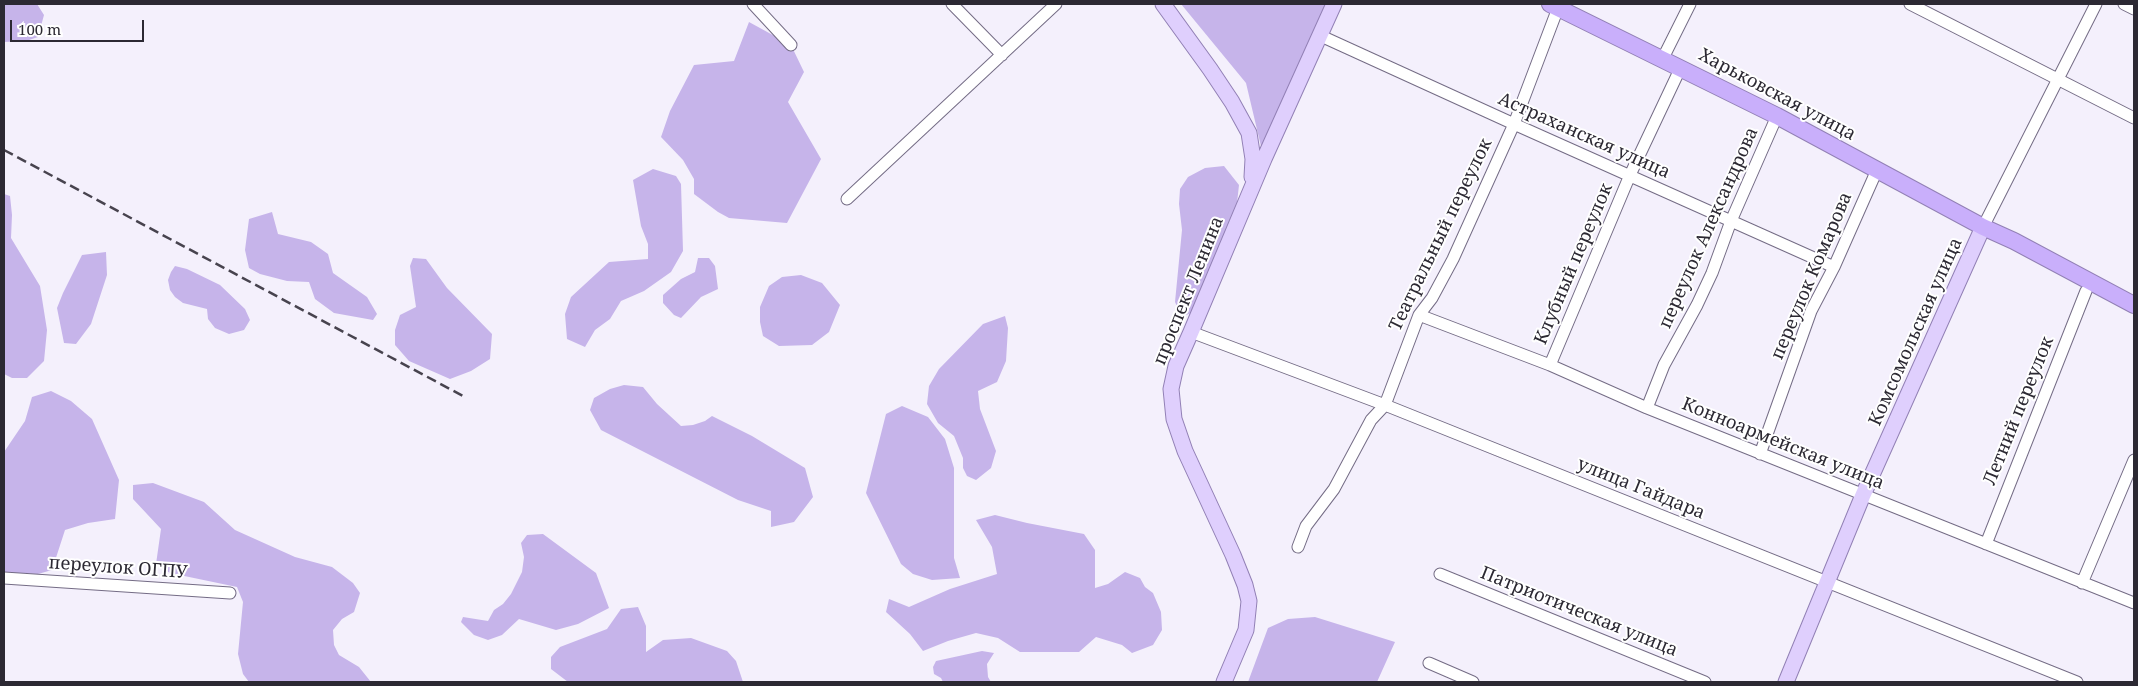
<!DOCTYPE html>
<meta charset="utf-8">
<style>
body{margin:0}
#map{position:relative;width:2138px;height:686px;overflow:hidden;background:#f4f0fc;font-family:"Noto Serif",serif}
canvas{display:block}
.frame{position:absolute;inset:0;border:5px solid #2c2933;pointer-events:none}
.scale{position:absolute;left:10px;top:20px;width:134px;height:22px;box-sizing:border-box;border:2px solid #2c2933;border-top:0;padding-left:6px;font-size:15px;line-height:18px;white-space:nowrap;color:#2c2933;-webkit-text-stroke:4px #fff;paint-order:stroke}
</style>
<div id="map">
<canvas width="2138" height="686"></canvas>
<div class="frame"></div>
<div class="scale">100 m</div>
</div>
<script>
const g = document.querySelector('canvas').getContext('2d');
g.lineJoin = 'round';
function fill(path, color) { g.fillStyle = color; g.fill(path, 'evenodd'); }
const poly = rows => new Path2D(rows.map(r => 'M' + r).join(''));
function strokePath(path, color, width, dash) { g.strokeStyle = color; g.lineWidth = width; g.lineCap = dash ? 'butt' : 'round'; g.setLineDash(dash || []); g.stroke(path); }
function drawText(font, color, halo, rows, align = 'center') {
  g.font = font + ' "Noto Serif",serif'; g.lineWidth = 4; g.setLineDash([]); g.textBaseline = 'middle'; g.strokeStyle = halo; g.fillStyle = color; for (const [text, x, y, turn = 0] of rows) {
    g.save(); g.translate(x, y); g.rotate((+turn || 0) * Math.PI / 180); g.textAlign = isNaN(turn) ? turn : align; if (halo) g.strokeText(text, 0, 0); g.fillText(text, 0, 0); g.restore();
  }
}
const green = poly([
 [4,4,37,4,44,15,38,37,26,41,4,42],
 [1181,4,1334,4,1264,159,1246,83],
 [749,22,791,45,804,72,788,102,821,159,787,223,729,218,718,212,694,194,694,179,683,160,661,137,670,111,694,65,734,61],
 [1224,166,1239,185,1237,203,1191,313,1182,317,1175,302,1182,230,1179,204,1180,189,1188,177,1205,168],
 [653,169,676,176,681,184,683,251,671,272,644,291,621,301,610,319,595,330,585,347,567,339,565,314,571,297,609,262,648,259,648,244,641,226,633,180],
 [4,194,10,196,12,215,11,238,40,286,47,330,44,361,27,378,12,378,4,374],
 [272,212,278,234,311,242,328,254,333,273,367,297,377,314,373,320,334,313,315,299,309,282,287,281,260,274,249,268,245,250,249,219],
 [106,252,107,275,91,324,76,344,64,343,57,308,63,293,82,255],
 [413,258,426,259,447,288,492,334,490,359,471,371,450,379,409,361,395,345,395,330,400,315,416,307,410,266],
 [698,258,709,258,715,266,718,289,701,297,681,318,674,315,663,303,663,295,681,279,695,272],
 [175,266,187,269,220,285,245,309,250,320,244,330,229,334,215,328,208,319,207,309,183,303,175,297,170,290,168,280,171,272],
 [801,275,822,283,840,305,829,332,812,345,779,346,763,336,760,322,760,307,769,286,782,277],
 [1005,316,1008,328,1006,361,997,382,978,391,980,409,996,451,991,468,976,480,967,476,963,468,963,458,954,436,938,423,927,404,929,386,939,369,983,324],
 [624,385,643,387,657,404,681,426,693,425,705,421,712,416,752,436,805,468,813,497,794,522,771,527,771,511,738,500,601,430,590,410,594,398,610,389],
 [51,391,71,401,92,419,119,480,115,519,88,523,65,530,52,570,38,574,4,573,4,452,25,421,32,397],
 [902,406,928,417,945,439,954,468,954,558,960,578,932,580,913,574,901,564,866,493,886,414],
 [153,483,204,502,235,530,295,557,332,567,353,583,360,593,354,612,342,619,333,630,334,645,339,655,359,667,371,682,249,682,243,674,238,654,243,602,237,587,170,573,156,564,161,529,133,499,133,485],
 [995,515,1027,523,1084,534,1095,550,1095,588,1108,584,1125,572,1140,578,1145,587,1153,593,1161,612,1162,630,1153,645,1132,653,1122,645,1096,637,1079,652,1020,652,998,638,976,633,948,641,923,651,910,634,886,612,889,599,909,607,950,589,997,574,992,547,976,520],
 [543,534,596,573,609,608,578,624,556,630,519,619,502,635,488,640,474,635,461,622,463,617,488,621,494,610,503,604,511,594,522,572,524,557,521,543,527,535],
 [638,607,646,626,646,652,663,640,691,638,727,651,736,661,743,682,568,682,551,669,551,657,560,647,607,629,621,609],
 [1315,617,1395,642,1377,682,1248,682,1268,628,1288,619],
 [982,651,994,653,987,664,988,677,991,682,943,682,941,678,934,674,933,667,936,661]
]);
const minor = poly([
 [753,4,791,45],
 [952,4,1002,55],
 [1910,4,2134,118],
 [2124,4,2134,9],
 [1321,36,1514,124,1834,267],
 [1663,58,1690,4],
 [847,199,1056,4],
 [1983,227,2096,4],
 [1419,315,1550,365,1647,408,2134,603],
 [1191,332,1385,405,2077,682],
 [1550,365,1630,175,1681,67],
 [1647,408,1664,365,1697,305,1712,273,1731,221,1777,116],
 [1760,454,1811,311,1834,267,1877,170],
 [1986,544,2086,291],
 [1298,547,1306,526,1334,489,1371,420,1385,405,1419,315,1432,298,1453,259,1514,124,1558,8],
 [1440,574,1705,682],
 [4,578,230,593],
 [2082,583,2134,460],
 [1429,663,1473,682]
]);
const major = poly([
 [1163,4,1210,69,1232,102,1249,133,1253,159,1252,177],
 [1224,682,1246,630,1249,601,1245,585,1233,555,1185,451,1174,419,1171,389,1176,366,1191,332,1264,159,1334,4],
 [1786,682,1863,495,1983,227]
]);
const highway = poly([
 [1550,4,1777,116,1983,227,2014,241,2134,305]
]);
const rail = poly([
 [4,150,463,396]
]);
const streetNames = [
 ["Харьковская улица",1777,95,28],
 ["Астраханская улица",1584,136,24],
 ["переулок Александрова",1709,228,-66],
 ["Театральный переулок",1441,235,-64],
 ["Клубный переулок",1574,264,-67],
 ["переулок Комарова",1812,276,-67],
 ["проспект Ленина",1189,291,-68],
 ["Комсомольская улица",1916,332,-66],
 ["Летний переулок",2019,411,-68],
 ["Конноармейская улица",1783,444,22],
 ["улица Гайдара",1641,489,22],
 ["переулок ОГПУ",118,568,4],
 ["Патриотическая улица",1579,612,22]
];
fill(green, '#c6b4ea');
strokePath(minor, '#746c85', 13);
strokePath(major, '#9280b5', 17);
strokePath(highway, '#9280b5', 18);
strokePath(minor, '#fff', 11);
strokePath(major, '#dfcffd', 15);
strokePath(highway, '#c9affb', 16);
strokePath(rail, '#47434e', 2.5, [10, 5]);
drawText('18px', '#2c2933', '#fff', streetNames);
</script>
